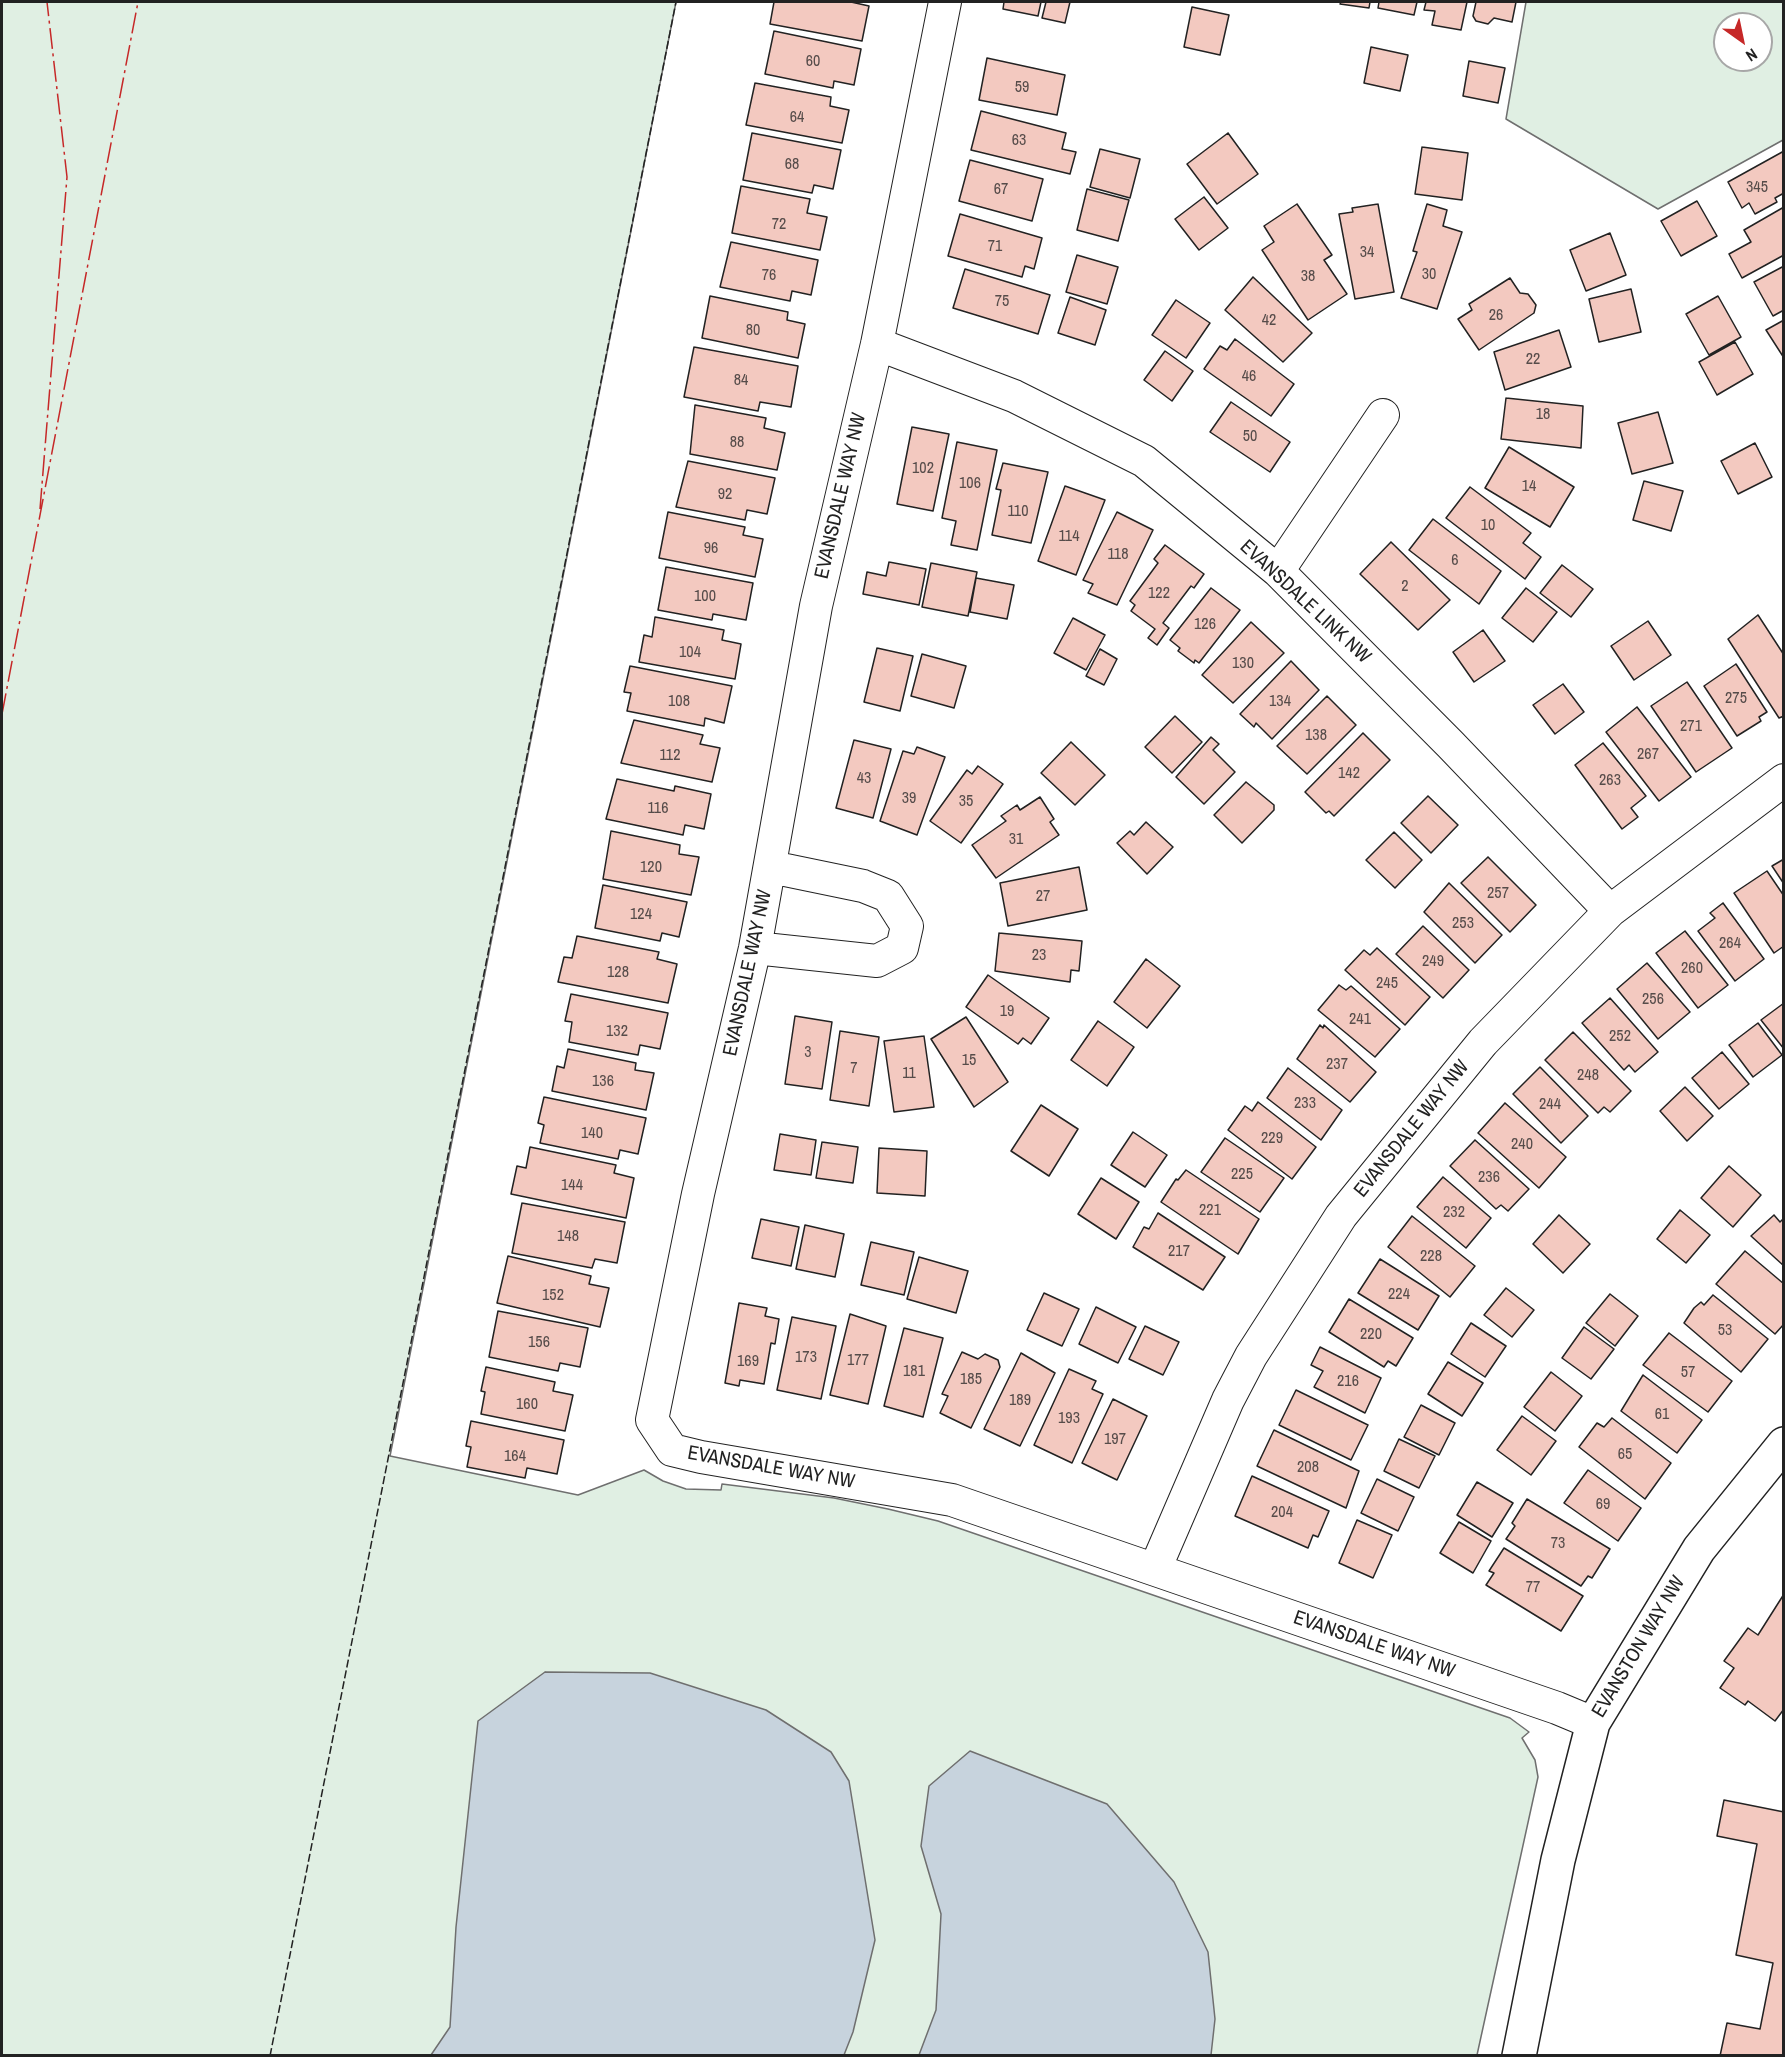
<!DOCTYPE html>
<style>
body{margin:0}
#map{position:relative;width:1785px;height:2057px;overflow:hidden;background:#fff;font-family:"Archivo Narrow",sans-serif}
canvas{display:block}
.frame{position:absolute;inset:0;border:3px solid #222;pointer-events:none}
.north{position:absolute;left:1713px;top:12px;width:60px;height:60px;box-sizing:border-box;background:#fff;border:2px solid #a7a7a7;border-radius:50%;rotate:147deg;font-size:16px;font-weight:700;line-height:24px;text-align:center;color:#222}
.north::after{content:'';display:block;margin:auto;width:21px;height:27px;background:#c62828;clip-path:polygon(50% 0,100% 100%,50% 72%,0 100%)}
</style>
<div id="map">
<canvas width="1785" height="2057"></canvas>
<div class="frame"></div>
<div class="north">N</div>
</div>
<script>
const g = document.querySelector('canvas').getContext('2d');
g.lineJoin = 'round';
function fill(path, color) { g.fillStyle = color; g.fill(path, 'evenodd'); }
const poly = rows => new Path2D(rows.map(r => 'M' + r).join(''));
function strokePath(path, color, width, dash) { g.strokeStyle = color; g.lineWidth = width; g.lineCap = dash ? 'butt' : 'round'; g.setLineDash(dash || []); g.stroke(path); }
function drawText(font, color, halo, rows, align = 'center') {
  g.font = font + ' "Archivo Narrow",sans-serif'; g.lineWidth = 4.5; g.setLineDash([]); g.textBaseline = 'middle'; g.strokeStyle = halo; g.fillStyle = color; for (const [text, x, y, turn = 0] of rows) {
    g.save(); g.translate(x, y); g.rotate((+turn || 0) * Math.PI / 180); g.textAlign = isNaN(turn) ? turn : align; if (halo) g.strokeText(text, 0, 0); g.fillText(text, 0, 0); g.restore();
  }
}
const green = poly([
 [2,2,676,2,390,1456,578,1495,644,1470,663,1481,686,1489,721,1490,722,1484,834,1498,888,1509,938,1521,1510,1718,1529,1732,1522,1738,1535,1760,1538,1777,1477,2055,2,2056,2,2],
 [1526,2,1783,2,1783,140,1658,209,1506,119,1526,2],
 [1725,24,1761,24,1761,60,1725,60,1725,24]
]);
const water = poly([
 [545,1672,650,1673,766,1710,831,1752,849,1781,875,1940,853,2032,844,2055,431,2055,450,2027,456,1927,478,1721,545,1672],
 [970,1751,1107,1804,1174,1882,1208,1952,1215,2019,1211,2055,919,2055,936,2010,941,1914,921,1846,929,1786,970,1751]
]);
const building = poly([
 [774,2,851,2,869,6,862,41,770,24,774,2],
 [1004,2,1041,2,1038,16,1003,9,1004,2],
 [1046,2,1070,2,1065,23,1042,18,1046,2],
 [1341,2,1370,2,1369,8,1340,4,1341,2],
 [1379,2,1417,2,1414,15,1378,8,1379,2],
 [1426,2,1467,2,1461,30,1432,25,1435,11,1424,10,1426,2],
 [1476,2,1516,2,1512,22,1494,18,1488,24,1476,21,1473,16,1476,2],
 [1192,7,1229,15,1220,55,1184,47,1192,7],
 [774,31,861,49,854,85,834,81,833,88,765,74,774,31],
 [1371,47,1408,55,1400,91,1364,83,1371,47],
 [987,58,1065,75,1057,115,979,100,987,58],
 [1469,61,1505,68,1498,103,1463,96,1469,61],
 [755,83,831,97,830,106,849,110,842,143,746,125,755,83],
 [981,111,1066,133,1062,149,1076,152,1070,174,971,150,981,111],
 [752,133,841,150,833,189,814,185,812,193,743,180,752,133],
 [1228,133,1258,174,1217,204,1187,164,1228,133],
 [1422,147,1468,153,1462,200,1415,194,1422,147],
 [1100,149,1140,159,1130,198,1090,187,1100,149],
 [1784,151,1784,193,1775,198,1777,202,1755,214,1749,203,1742,208,1728,182,1784,151],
 [970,160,1043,179,1032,221,959,201,970,160],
 [741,186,810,199,807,213,827,217,820,250,732,233,741,186],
 [1087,189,1129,200,1118,241,1077,230,1087,189],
 [1204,197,1228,228,1199,250,1175,219,1204,197],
 [1697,201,1717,236,1681,256,1661,221,1697,201],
 [1297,204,1332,255,1324,260,1347,294,1308,320,1262,250,1274,242,1264,226,1297,204],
 [1378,204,1394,292,1355,299,1339,214,1353,212,1352,208,1378,204],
 [1427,204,1447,210,1443,226,1462,232,1437,309,1401,298,1417,252,1413,251,1427,204],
 [1784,207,1784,255,1742,278,1729,254,1751,242,1744,230,1784,207],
 [960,214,1042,238,1034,269,1025,266,1022,277,948,256,960,214],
 [1610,233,1626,275,1586,291,1570,250,1610,233],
 [731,242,818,260,811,295,792,291,790,301,720,287,731,242],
 [1077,255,1118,267,1107,304,1066,292,1077,255],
 [1784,266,1784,310,1773,316,1754,282,1784,266],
 [965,269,1050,295,1038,334,953,308,965,269],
 [1253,277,1312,333,1283,362,1225,310,1253,277],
 [1510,278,1520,293,1528,294,1536,305,1534,313,1479,350,1458,319,1472,310,1469,304,1510,278],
 [1631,289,1641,332,1599,342,1589,299,1631,289],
 [710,296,788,312,787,320,805,324,798,358,702,338,710,296],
 [1718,296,1741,337,1709,355,1686,314,1718,296],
 [1070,297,1106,310,1095,345,1058,333,1070,297],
 [1176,300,1210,323,1186,358,1152,335,1176,300],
 [1784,320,1784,358,1766,330,1784,320],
 [1559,330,1571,367,1505,390,1494,352,1559,330],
 [1235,339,1294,384,1271,416,1204,369,1220,346,1227,350,1235,339],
 [1735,342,1753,374,1717,395,1699,362,1735,342],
 [694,347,798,366,791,407,760,402,758,411,684,397,694,347],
 [1165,351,1193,371,1172,401,1144,380,1165,351],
 [1506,398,1583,406,1581,448,1501,439,1506,398],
 [1231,402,1290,442,1270,472,1210,432,1231,402],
 [695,405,766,418,764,428,785,433,777,470,690,454,695,405],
 [1658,412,1673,463,1632,474,1618,423,1658,412],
 [912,427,949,434,933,511,897,504,912,427],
 [957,442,997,450,977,550,951,545,956,521,942,518,957,442],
 [1755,443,1772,477,1738,494,1721,461,1755,443],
 [1509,447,1574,487,1550,527,1485,488,1509,447],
 [688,461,775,478,767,514,747,510,745,520,676,507,688,461],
 [1003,463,1048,472,1031,543,992,535,1001,490,996,489,1003,463],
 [1644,481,1683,491,1671,531,1633,520,1644,481],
 [1065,486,1105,500,1076,575,1038,561,1065,486],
 [1470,487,1531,533,1523,543,1541,557,1525,579,1446,518,1470,487],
 [668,512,745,527,743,535,763,539,755,577,659,558,668,512],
 [1117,512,1153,530,1117,605,1088,593,1093,584,1083,580,1117,512],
 [1433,519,1501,571,1479,604,1409,550,1433,519],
 [1391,542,1450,600,1418,630,1360,574,1391,542],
 [1165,545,1204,574,1194,588,1191,586,1163,623,1169,628,1157,645,1148,638,1155,629,1131,611,1135,605,1130,601,1158,563,1154,559,1165,545],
 [889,562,926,569,919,605,863,594,867,572,886,576,889,562],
 [931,563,977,572,968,616,922,607,931,563],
 [1562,565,1593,589,1571,617,1540,593,1562,565],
 [666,567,753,583,746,620,713,614,712,620,658,610,666,567],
 [976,578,1014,585,1007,619,970,612,976,578],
 [1211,588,1240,610,1199,663,1195,660,1194,663,1178,651,1180,648,1170,640,1211,588],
 [1526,588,1557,612,1533,642,1502,618,1526,588],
 [1758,615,1784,655,1784,716,1779,718,1728,639,1758,615],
 [655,617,724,630,722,640,741,644,735,679,639,662,644,635,652,637,655,617],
 [1073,618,1105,635,1086,670,1054,653,1073,618],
 [1648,621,1671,655,1634,680,1611,646,1648,621],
 [1251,622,1284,653,1233,703,1202,675,1251,622],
 [1483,630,1505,661,1474,682,1453,652,1483,630],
 [877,648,913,656,900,711,864,702,877,648],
 [1100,649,1117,659,1104,685,1086,676,1100,649],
 [922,654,966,666,954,708,911,696,922,654],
 [1291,661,1319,690,1272,739,1256,723,1254,727,1240,714,1291,661],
 [1736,664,1767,712,1759,717,1761,721,1737,736,1704,686,1736,664],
 [630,666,732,686,724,723,705,718,704,726,627,711,631,693,624,692,630,666],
 [1687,682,1732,748,1696,772,1651,706,1687,682],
 [1563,684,1584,712,1555,734,1533,705,1563,684],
 [1327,696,1356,725,1307,774,1277,746,1327,696],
 [1637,707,1691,777,1659,801,1606,732,1637,707],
 [1175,716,1202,742,1172,773,1145,747,1175,716],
 [634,720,703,735,700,744,720,748,712,782,621,763,634,720],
 [1363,733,1390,760,1334,816,1329,811,1326,813,1305,792,1363,733],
 [1211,737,1219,744,1213,750,1235,772,1204,804,1176,777,1211,737],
 [854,740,891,749,873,818,836,808,854,740],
 [1071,742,1105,775,1075,805,1041,773,1071,742],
 [1603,743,1646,796,1631,808,1638,817,1622,829,1575,765,1603,743],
 [917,747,945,757,917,835,880,821,903,751,914,754,917,747],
 [978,766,1003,784,961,843,930,821,967,770,972,774,978,766],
 [617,779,674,791,675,786,711,794,704,829,685,825,683,835,606,819,617,779],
 [1246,782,1274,805,1274,810,1242,843,1214,815,1246,782],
 [1428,796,1458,825,1431,853,1401,823,1428,796],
 [1040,797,1054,819,1050,822,1059,835,996,878,972,845,1006,821,1001,816,1017,805,1020,810,1040,797],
 [1146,822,1173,847,1147,874,1117,843,1130,831,1134,835,1146,822],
 [611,831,680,845,679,854,699,857,691,895,603,879,611,831],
 [1394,832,1422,860,1395,888,1366,860,1394,832],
 [1488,857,1536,905,1510,932,1461,883,1488,857],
 [1784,859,1784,884,1772,866,1784,859],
 [1079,867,1087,910,1008,926,1000,883,1079,867],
 [1767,871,1784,896,1784,946,1774,953,1734,893,1767,871],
 [1449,883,1502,935,1475,963,1424,912,1449,883],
 [603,885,687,902,679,937,662,933,660,941,595,928,603,885],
 [1723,903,1764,959,1735,981,1698,931,1715,918,1710,913,1723,903],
 [1423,926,1469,970,1443,998,1396,954,1423,926],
 [1685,931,1728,985,1698,1008,1656,953,1685,931],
 [999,933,1082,941,1079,971,1071,970,1070,982,995,971,999,933],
 [577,936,659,952,657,959,677,964,668,1003,558,982,564,957,572,958,577,936],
 [1377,948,1430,997,1405,1025,1345,970,1364,950,1370,955,1377,948],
 [1146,959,1180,986,1147,1028,1114,1002,1146,959],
 [1647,963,1690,1012,1658,1039,1617,989,1647,963],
 [988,975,1049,1018,1031,1044,1023,1038,1018,1044,966,1007,988,975],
 [1339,985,1346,990,1351,986,1400,1029,1375,1057,1318,1010,1339,985],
 [571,994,668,1013,660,1049,640,1045,638,1055,569,1042,572,1022,565,1021,571,994],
 [1610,998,1658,1052,1635,1072,1629,1065,1624,1070,1582,1023,1610,998],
 [1784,1003,1784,1049,1761,1020,1784,1003],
 [795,1016,832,1022,822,1089,785,1084,795,1016],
 [966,1017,1008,1082,974,1107,931,1039,966,1017],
 [1098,1021,1134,1047,1107,1086,1071,1060,1098,1021],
 [1758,1023,1782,1055,1753,1077,1729,1045,1758,1023],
 [1320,1025,1323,1028,1324,1025,1376,1072,1350,1102,1297,1059,1320,1025],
 [840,1031,879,1037,869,1106,830,1100,840,1031],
 [1573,1032,1631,1091,1610,1112,1604,1107,1598,1113,1545,1060,1573,1032],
 [924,1036,934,1107,894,1112,884,1041,924,1036],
 [568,1049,636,1063,635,1070,654,1073,646,1110,552,1091,557,1066,564,1068,568,1049],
 [1722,1052,1749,1084,1719,1109,1692,1078,1722,1052],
 [1540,1067,1588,1116,1561,1143,1513,1094,1540,1067],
 [1288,1068,1342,1110,1321,1140,1267,1098,1288,1068],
 [1685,1087,1713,1116,1687,1141,1660,1111,1685,1087],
 [544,1097,646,1118,638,1154,620,1150,618,1159,540,1143,544,1125,538,1123,544,1097],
 [1258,1102,1316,1147,1292,1179,1228,1130,1245,1106,1252,1111,1258,1102],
 [1505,1103,1566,1157,1539,1188,1478,1133,1505,1103],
 [1041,1105,1078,1129,1049,1176,1011,1151,1041,1105],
 [1133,1132,1167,1155,1145,1187,1111,1165,1133,1132],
 [780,1134,816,1140,811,1175,774,1170,780,1134],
 [1225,1138,1284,1178,1260,1212,1201,1172,1225,1138],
 [1475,1140,1529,1189,1508,1211,1501,1205,1496,1209,1450,1166,1475,1140],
 [822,1142,858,1147,853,1183,816,1178,822,1142],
 [530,1147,616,1165,614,1173,634,1178,626,1218,511,1194,517,1166,526,1168,530,1147],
 [879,1148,927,1151,925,1196,877,1193,879,1148],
 [1729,1166,1761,1195,1733,1227,1701,1198,1729,1166],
 [1186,1170,1259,1219,1238,1254,1161,1202,1176,1179,1178,1180,1186,1170],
 [1443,1177,1491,1218,1466,1248,1417,1207,1443,1177],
 [1101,1178,1139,1202,1116,1239,1078,1214,1101,1178],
 [522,1203,625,1222,617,1263,595,1259,592,1268,512,1253,522,1203],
 [1680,1210,1710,1235,1686,1263,1657,1239,1680,1210],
 [1158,1213,1225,1257,1203,1290,1133,1247,1144,1227,1149,1229,1158,1213],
 [1559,1215,1590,1244,1563,1273,1533,1244,1559,1215],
 [1774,1215,1780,1222,1784,1218,1784,1266,1751,1236,1774,1215],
 [1412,1216,1475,1266,1450,1297,1388,1247,1412,1216],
 [761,1219,799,1227,791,1266,752,1258,761,1219],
 [805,1225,844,1234,835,1277,796,1269,805,1225],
 [871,1242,914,1252,904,1295,861,1285,871,1242],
 [1745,1251,1784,1284,1784,1324,1775,1334,1716,1284,1745,1251],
 [508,1256,591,1276,589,1284,609,1288,600,1327,497,1303,508,1256],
 [919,1257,968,1271,956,1313,907,1299,919,1257],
 [1380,1259,1439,1296,1418,1330,1358,1293,1380,1259],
 [1506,1288,1534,1310,1512,1337,1484,1315,1506,1288],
 [1044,1293,1079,1309,1062,1346,1027,1330,1044,1293],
 [1610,1294,1638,1316,1615,1346,1586,1323,1610,1294],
 [1713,1295,1768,1339,1741,1372,1684,1323,1694,1308,1701,1302,1704,1305,1713,1295],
 [1349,1299,1413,1338,1396,1366,1388,1361,1384,1367,1329,1332,1349,1299],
 [739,1303,767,1308,765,1316,779,1319,775,1344,771,1343,764,1384,740,1380,739,1386,725,1383,739,1303],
 [1096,1307,1136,1327,1118,1363,1079,1344,1096,1307],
 [498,1311,588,1328,580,1367,560,1363,558,1371,489,1357,498,1311],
 [850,1314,886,1326,868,1404,830,1395,850,1314],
 [792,1317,836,1326,821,1399,777,1390,792,1317],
 [1471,1323,1506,1346,1485,1377,1451,1354,1471,1323],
 [1145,1326,1179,1342,1163,1375,1129,1359,1145,1326],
 [1584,1327,1614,1349,1591,1379,1562,1358,1584,1327],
 [904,1328,943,1338,923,1417,884,1406,904,1328],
 [1669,1333,1732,1381,1708,1412,1643,1365,1669,1333],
 [1320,1347,1381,1378,1365,1413,1314,1387,1323,1371,1311,1365,1320,1347],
 [962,1352,978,1359,985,1354,998,1360,1000,1367,971,1428,940,1413,948,1396,942,1394,962,1352],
 [1021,1353,1055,1373,1020,1446,984,1429,1021,1353],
 [1448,1362,1483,1383,1462,1416,1428,1394,1448,1362],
 [486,1367,555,1382,553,1391,573,1395,565,1431,481,1414,485,1392,481,1391,486,1367],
 [1069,1369,1096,1381,1092,1389,1103,1394,1072,1463,1034,1445,1069,1369],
 [1551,1372,1582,1396,1555,1431,1524,1407,1551,1372],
 [1643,1375,1702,1420,1677,1453,1621,1411,1643,1375],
 [1296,1390,1368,1425,1351,1460,1279,1425,1296,1390],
 [1113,1399,1147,1416,1117,1480,1082,1463,1113,1399],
 [1421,1405,1455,1423,1439,1455,1404,1437,1421,1405],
 [1522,1416,1556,1441,1531,1475,1497,1450,1522,1416],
 [1612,1418,1671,1463,1645,1499,1579,1447,1597,1423,1604,1427,1612,1418],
 [471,1421,564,1440,557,1474,527,1468,525,1478,467,1467,471,1447,466,1446,471,1421],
 [1274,1430,1359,1471,1346,1508,1257,1466,1274,1430],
 [1399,1439,1435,1456,1419,1488,1384,1471,1399,1439],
 [1588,1470,1641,1508,1618,1541,1564,1503,1588,1470],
 [1252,1476,1329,1511,1318,1537,1313,1535,1308,1548,1235,1516,1252,1476],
 [1377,1479,1414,1497,1398,1531,1361,1513,1377,1479],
 [1477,1482,1513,1503,1492,1537,1457,1515,1477,1482],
 [1527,1499,1610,1549,1592,1578,1588,1576,1581,1586,1506,1539,1515,1526,1512,1523,1527,1499],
 [1357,1520,1392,1535,1373,1578,1339,1563,1357,1520],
 [1459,1522,1491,1541,1473,1573,1440,1553,1459,1522],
 [1504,1548,1583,1596,1561,1631,1486,1585,1494,1573,1489,1571,1504,1548],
 [1784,1594,1784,1709,1775,1721,1748,1701,1745,1705,1720,1688,1734,1668,1724,1661,1748,1628,1758,1635,1784,1594],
 [1724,1800,1784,1812,1784,2056,1720,2056,1727,2023,1760,2029,1773,1963,1736,1955,1757,1844,1717,1836,1724,1800]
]);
const minor = poly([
 [945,2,877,344,816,606,755,948,698,1194,652,1420,672,1450,701,1457,952,1500,1557,1708,1593,1723],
 [877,344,1014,396,1144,461,1278,571,1451,745,1610,911],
 [1278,571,1383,415],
 [755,948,877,961,902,948,907,926,888,896,863,886,771,867],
 [1155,1569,1228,1400,1251,1356,1341,1216,1483,1042,1610,911,1784,780]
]);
const tertiary = poly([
 [1519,2056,1558,1860,1593,1723,1699,1549,1784,1444]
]);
const fence = poly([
 [270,2056,676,2]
]);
const power = poly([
 [40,509,67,177,47,2],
 [2,714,138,2]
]);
const numberNames = [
 ["60",813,62],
 ["59",1022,88],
 ["64",797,118],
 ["63",1019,141],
 ["68",792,165],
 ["345",1757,188],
 ["67",1001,190],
 ["72",779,225],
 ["71",995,247],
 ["34",1367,253],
 ["30",1429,275],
 ["76",769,276],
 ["38",1308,277],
 ["75",1002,302],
 ["26",1496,316],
 ["42",1269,321],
 ["80",753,331],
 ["22",1533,360],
 ["46",1249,377],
 ["84",741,381],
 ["18",1543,415],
 ["50",1250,437],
 ["88",737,443],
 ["102",923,469],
 ["106",970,484],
 ["14",1529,487],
 ["92",725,495],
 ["110",1018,512],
 ["10",1488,526],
 ["114",1069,537],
 ["96",711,549],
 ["118",1118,555],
 ["6",1455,561],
 ["2",1405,587],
 ["122",1159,594],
 ["100",705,597],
 ["126",1205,625],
 ["104",690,653],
 ["130",1243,664],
 ["275",1736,699],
 ["108",679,702],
 ["134",1280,702],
 ["271",1691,727],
 ["138",1316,736],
 ["267",1648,755],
 ["112",670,756],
 ["142",1349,774],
 ["43",864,779],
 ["263",1610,781],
 ["39",909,799],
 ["35",966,802],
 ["116",658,809],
 ["31",1016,840],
 ["120",651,868],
 ["257",1498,894],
 ["27",1043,897],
 ["124",641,915],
 ["253",1463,924],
 ["264",1730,944],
 ["23",1039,956],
 ["249",1433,962],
 ["260",1692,969],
 ["128",618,973],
 ["245",1387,984],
 ["256",1653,1000],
 ["19",1007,1012],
 ["241",1360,1020],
 ["132",617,1032],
 ["252",1620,1037],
 ["3",808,1053],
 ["15",969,1061],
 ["237",1337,1065],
 ["7",854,1069],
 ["11",909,1074],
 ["248",1588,1076],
 ["136",603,1082],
 ["233",1305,1104],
 ["244",1550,1105],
 ["140",592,1134],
 ["229",1272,1139],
 ["240",1522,1145],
 ["225",1242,1175],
 ["236",1489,1178],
 ["144",572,1186],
 ["221",1210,1211],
 ["232",1454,1213],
 ["148",568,1237],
 ["217",1179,1252],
 ["228",1431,1257],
 ["224",1399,1295],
 ["152",553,1296],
 ["53",1725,1331],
 ["220",1371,1335],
 ["156",539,1343],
 ["173",806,1358],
 ["177",858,1361],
 ["169",748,1362],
 ["181",914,1372],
 ["57",1688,1373],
 ["185",971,1380],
 ["216",1348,1382],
 ["189",1020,1401],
 ["160",527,1405],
 ["61",1662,1415],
 ["193",1069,1419],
 ["197",1115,1440],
 ["65",1625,1455],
 ["164",515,1457],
 ["208",1308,1468],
 ["69",1603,1505],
 ["204",1282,1513],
 ["73",1558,1544],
 ["77",1533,1588]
];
const streetNames = [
 ["EVANSDALE WAY NW",841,496,-77],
 ["EVANSDALE LINK NW",1305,602,43],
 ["EVANSDALE WAY NW",748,973,-78],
 ["EVANSDALE WAY NW",1412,1129,-51],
 ["EVANSDALE WAY NW",771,1468,10],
 ["EVANSDALE WAY NW",1374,1645,19],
 ["EVANSTON WAY NW",1639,1647,-59]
];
fill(green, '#e0efe3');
strokePath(green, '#6f6f6f', 1.5);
fill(water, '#c7d3dd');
strokePath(water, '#6f6f6f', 1.5);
fill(building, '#f3c9c0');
strokePath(building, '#222', 1.5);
strokePath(minor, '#222', 34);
strokePath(tertiary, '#222', 36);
strokePath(minor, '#fff', 32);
strokePath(tertiary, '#fff', 33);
strokePath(fence, '#222', 1.5, [8, 3]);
strokePath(power, '#c62828', 1.5, [21, 4.5, 3, 4.5]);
drawText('16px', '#564c4a', null, numberNames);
drawText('20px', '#222', '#fff', streetNames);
</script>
